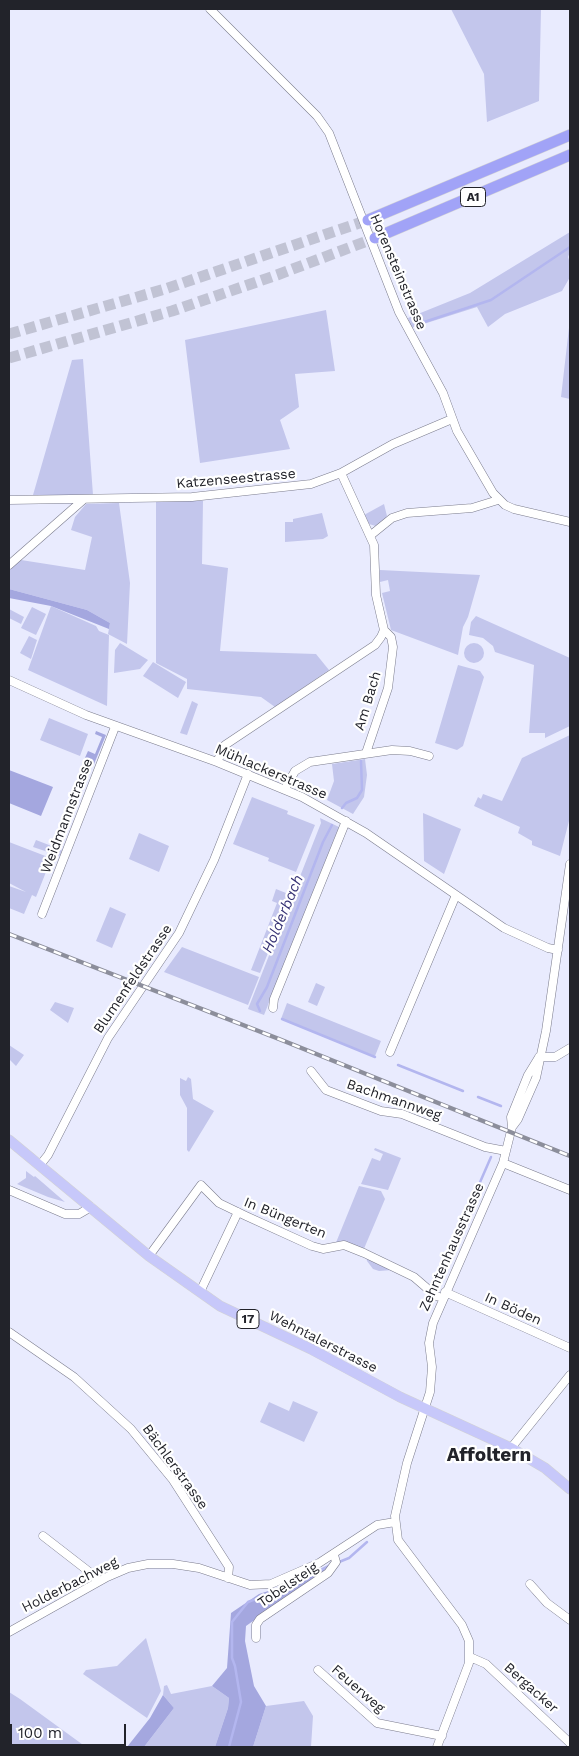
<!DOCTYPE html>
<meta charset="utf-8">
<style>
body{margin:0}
#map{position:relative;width:579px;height:1756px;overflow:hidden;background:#e9ebfe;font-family:"Work Sans",sans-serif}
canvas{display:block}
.frame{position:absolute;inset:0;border:10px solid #22232a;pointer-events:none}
.scale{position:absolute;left:10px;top:1724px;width:116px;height:22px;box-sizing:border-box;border:2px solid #22232a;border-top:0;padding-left:6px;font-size:15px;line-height:18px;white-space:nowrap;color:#22232a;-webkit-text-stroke:4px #fff;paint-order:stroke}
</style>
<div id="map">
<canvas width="579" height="1756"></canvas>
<div class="frame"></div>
<div class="scale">100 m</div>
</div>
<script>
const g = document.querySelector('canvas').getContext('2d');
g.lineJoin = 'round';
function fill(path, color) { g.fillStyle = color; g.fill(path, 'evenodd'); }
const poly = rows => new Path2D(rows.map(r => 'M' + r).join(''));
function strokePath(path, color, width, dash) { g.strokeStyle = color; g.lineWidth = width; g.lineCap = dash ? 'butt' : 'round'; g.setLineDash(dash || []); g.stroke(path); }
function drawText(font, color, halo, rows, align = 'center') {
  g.font = font + ' "Work Sans",sans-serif'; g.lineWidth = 4.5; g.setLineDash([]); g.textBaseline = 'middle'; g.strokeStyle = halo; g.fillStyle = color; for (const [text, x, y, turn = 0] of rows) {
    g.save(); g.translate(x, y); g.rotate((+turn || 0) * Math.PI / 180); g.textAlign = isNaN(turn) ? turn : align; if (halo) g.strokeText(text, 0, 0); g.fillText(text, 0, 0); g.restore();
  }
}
const green = poly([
 [451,9,541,9,539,101,487,122,484,74],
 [570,232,570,252,568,257,570,263,570,277,562,291,505,314,488,327,477,307,411,328,408,318,470,293],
 [326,310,335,371,295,374,299,407,280,420,290,449,200,463,185,340],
 [570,319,570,399,561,397],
 [83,359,93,495,33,495,72,360],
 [156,501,203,501,202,564,228,568,220,651,316,654,329,670,275,707,261,697,187,689,187,679,156,663],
 [119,503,130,583,127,644,108,634,110,623,87,610,9,589,9,570,21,560,85,570,92,537,71,530,75,517,86,504],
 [384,504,387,516,379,527,369,524,364,515],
 [322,513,328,536,323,539,285,542,285,522,293,522,293,519],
 [380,570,480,575,468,617,463,627,458,655,391,630,382,593,390,591,388,580,380,582],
 [51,606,96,626,99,631,109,635,107,706,28,670],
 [32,607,46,614,36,635,21,628],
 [9,609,24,617,21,624,9,618],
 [476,616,570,658,570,726,545,738,545,733,529,733,534,665,495,652,493,646,483,638,469,635,471,622],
 [29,636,37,640,31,659,20,653],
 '464 653a10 10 0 1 1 20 0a10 10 0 1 1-20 0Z',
 [120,643,148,660,140,669,114,673,115,650],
 [153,662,186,682,178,698,143,676],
 [458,665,480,671,484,677,463,746,457,750,435,743],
 [192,701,198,704,187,735,180,733],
 [49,718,88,734,80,756,40,740],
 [570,735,570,817,560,856,532,845,532,841,518,833,520,827,474,806,478,797,481,799,483,794,502,801,522,758],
 [365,759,367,775,364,797,353,814,327,800,334,781,332,764],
 [252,797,288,811,287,814,315,825,296,872,268,861,269,858,233,844],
 [423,813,461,829,444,874,424,861],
 [320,818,339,827,264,1015,248,1009,321,823],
 [139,833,169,846,159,872,129,859],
 [36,840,62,850,60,856,33,847],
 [9,842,48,857,50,862,36,897,32,895,24,914,9,908,9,886,26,892,9,883],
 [276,889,291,895,260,973,251,970,277,903,272,901],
 [110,907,126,914,112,948,96,941],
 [182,947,259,977,248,1005,164,972],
 [316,983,325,987,317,1006,308,1002],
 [55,1002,74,1008,68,1023,50,1010],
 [287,1003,381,1041,375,1056,281,1019],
 [9,1045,24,1055,16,1066,9,1059],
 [188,1077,191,1079,193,1099,214,1111,189,1152,187,1150,187,1108,180,1095,180,1078,186,1081],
 [375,1148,401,1158,388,1190,361,1184,372,1158,380,1161,383,1154,374,1150],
 [26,1171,34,1177,35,1176,65,1202,48,1197,17,1184,26,1178],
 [359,1186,381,1191,385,1199,363,1251,335,1245],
 [366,1256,392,1270,379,1271,373,1269,367,1261],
 [293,1401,318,1412,304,1442,260,1422,269,1402,289,1411],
 [146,1638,161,1691,147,1718,83,1674,86,1670,117,1666],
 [167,1685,171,1694,212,1686,229,1698,228,1708,215,1747,144,1747,174,1708,163,1695,164,1686],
 [9,1692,20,1699,86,1747,9,1747],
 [304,1701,313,1716,311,1747,253,1747,266,1706]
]);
const forest = poly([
 [9,589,87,610,110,623,109,629,51,606,9,598],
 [96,731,106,735,94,764,84,760,88,751,95,754,102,737,95,734],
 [9,770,53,787,41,816,9,803],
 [327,1567,328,1568,246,1626,245,1641,254,1686,266,1706,253,1747,215,1747,228,1708,229,1698,212,1686,227,1668,231,1613,259,1594,290,1584],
 [163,1695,174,1708,144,1747,127,1747,150,1718]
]);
const stream = poly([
 [415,325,491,300,570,247],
 [342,808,346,803,357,798,362,790,361,761],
 [260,1011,257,1004,267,987,323,842,332,825],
 [282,1019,375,1057],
 [398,1065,463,1091],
 [478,1097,501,1106],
 [440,1274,491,1157],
 [339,1562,349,1558,367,1542],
 [229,1747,241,1702,235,1666,232,1658,232,1622,248,1602,279,1590,329,1566]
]);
const highwayTunnel = poly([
 [9,334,165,289,368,220],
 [9,358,172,311,277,275,375,238]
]);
const minor = poly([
 [210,9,317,116,329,133,399,312,443,393,457,431,493,493,505,505,514,509,570,522],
 [9,500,192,497,311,484,341,473,393,444,452,419],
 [371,535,392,518,407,513,472,508,498,500],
 [9,565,83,500],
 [9,680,86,715,217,762,302,797,366,833,504,928,548,948,558,950],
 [366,753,388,688,393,647,391,637,384,630],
 [217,762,225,745,375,645,381,637,384,630,376,595,374,545,341,473],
 [285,789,295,771,310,762,392,750,410,751,429,756],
 [42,914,115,727],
 [273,1008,274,999,346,821],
 [390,1052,456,895],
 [539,1057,555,1057,570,1048],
 [311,1071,326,1090,381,1111,402,1114,485,1147,506,1151],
 [512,1127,518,1119,536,1078,546,1031,570,864],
 [503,1163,570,1190],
 [40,1165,48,1155,108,1038,179,933,214,860,248,774],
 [9,1190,65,1214,79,1214,91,1207],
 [149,1256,201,1185,219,1203,246,1216,312,1246,323,1249,344,1245,364,1253,414,1277,436,1296,443,1298],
 [200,1292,238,1212],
 [445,1292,570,1348],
 [9,1332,74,1377,131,1429,173,1480,229,1567,228,1578],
 [511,1448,570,1375],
 [43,1536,92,1574,97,1582],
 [530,1584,547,1603,570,1620],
 [9,1632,107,1577,128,1568,148,1564,173,1564,199,1568,250,1585,271,1584,319,1563,377,1525,395,1522],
 [256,1638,256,1625,260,1619,328,1573,336,1562,334,1555],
 [470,1657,486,1664,570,1743],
 [318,1670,377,1723,442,1736],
 [437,1747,469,1663,469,1641,462,1625,398,1540,395,1516,407,1463,430,1392,432,1367,429,1343,433,1323,503,1163,512,1127,511,1117,528,1075,539,1057]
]);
const major = poly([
 [9,1140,149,1256,220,1306,311,1349,400,1397,511,1448,545,1468,570,1489]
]);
const highway = poly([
 [368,220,570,135],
 [375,238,570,155]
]);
const rail = poly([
 [9,934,279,1039,570,1156]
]);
const shields = [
 [473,197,25],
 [248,1319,22]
];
const shieldNames = [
 ["A1",473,197],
 ["17",248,1319]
];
const streetNames = [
 ["Horensteinstrasse",398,272,67],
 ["Katzenseestrasse",236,479,-5],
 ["Am Bach",368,701,-73],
 ["Mühlackerstrasse",271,772,23],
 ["Weidmannstrasse",67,816,-69],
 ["Blumenfeldstrasse",133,979,-56],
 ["Bachmannweg",394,1100,19],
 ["In Büngerten",285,1218,22],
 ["Zehntenhausstrasse",452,1247,-66],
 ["In Böden",513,1309,24],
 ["Wehntalerstrasse",323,1342,27],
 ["Bächlerstrasse",175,1467,54],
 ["Holderbachweg",70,1585,-27],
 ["Tobelsteig",288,1585,-34],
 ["Bergacker",531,1688,42],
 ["Feuerweg",358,1689,41]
];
const waterNames = [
 ["Holderbach",283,914,-67]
];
const districtNames = [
 ["Affoltern",489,1455]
];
fill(green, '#c3c6ec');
fill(forest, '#a4a7df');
strokePath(stream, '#b3b6ef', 2.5);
strokePath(highwayTunnel, '#c1c3d4', 11, [11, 5.5]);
strokePath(minor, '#7b7c8d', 9);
strokePath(major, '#d3d3d4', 11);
strokePath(highway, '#d3d3d4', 12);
strokePath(minor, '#fff', 8);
strokePath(major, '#c7c8fa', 10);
strokePath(highway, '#a1a3f7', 11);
strokePath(rail, '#8c8e9b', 4.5);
strokePath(rail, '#fff', 2.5, [8]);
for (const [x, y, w] of shields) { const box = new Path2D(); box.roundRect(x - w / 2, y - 9.5, w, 19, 4); g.fillStyle = '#fff'; g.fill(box); strokePath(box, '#22232a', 1); }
drawText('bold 12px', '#22232a', null, shieldNames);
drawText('14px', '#22232a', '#fff', streetNames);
drawText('italic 15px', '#363274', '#fff', waterNames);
drawText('bold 19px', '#22232a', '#fff', districtNames);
</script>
